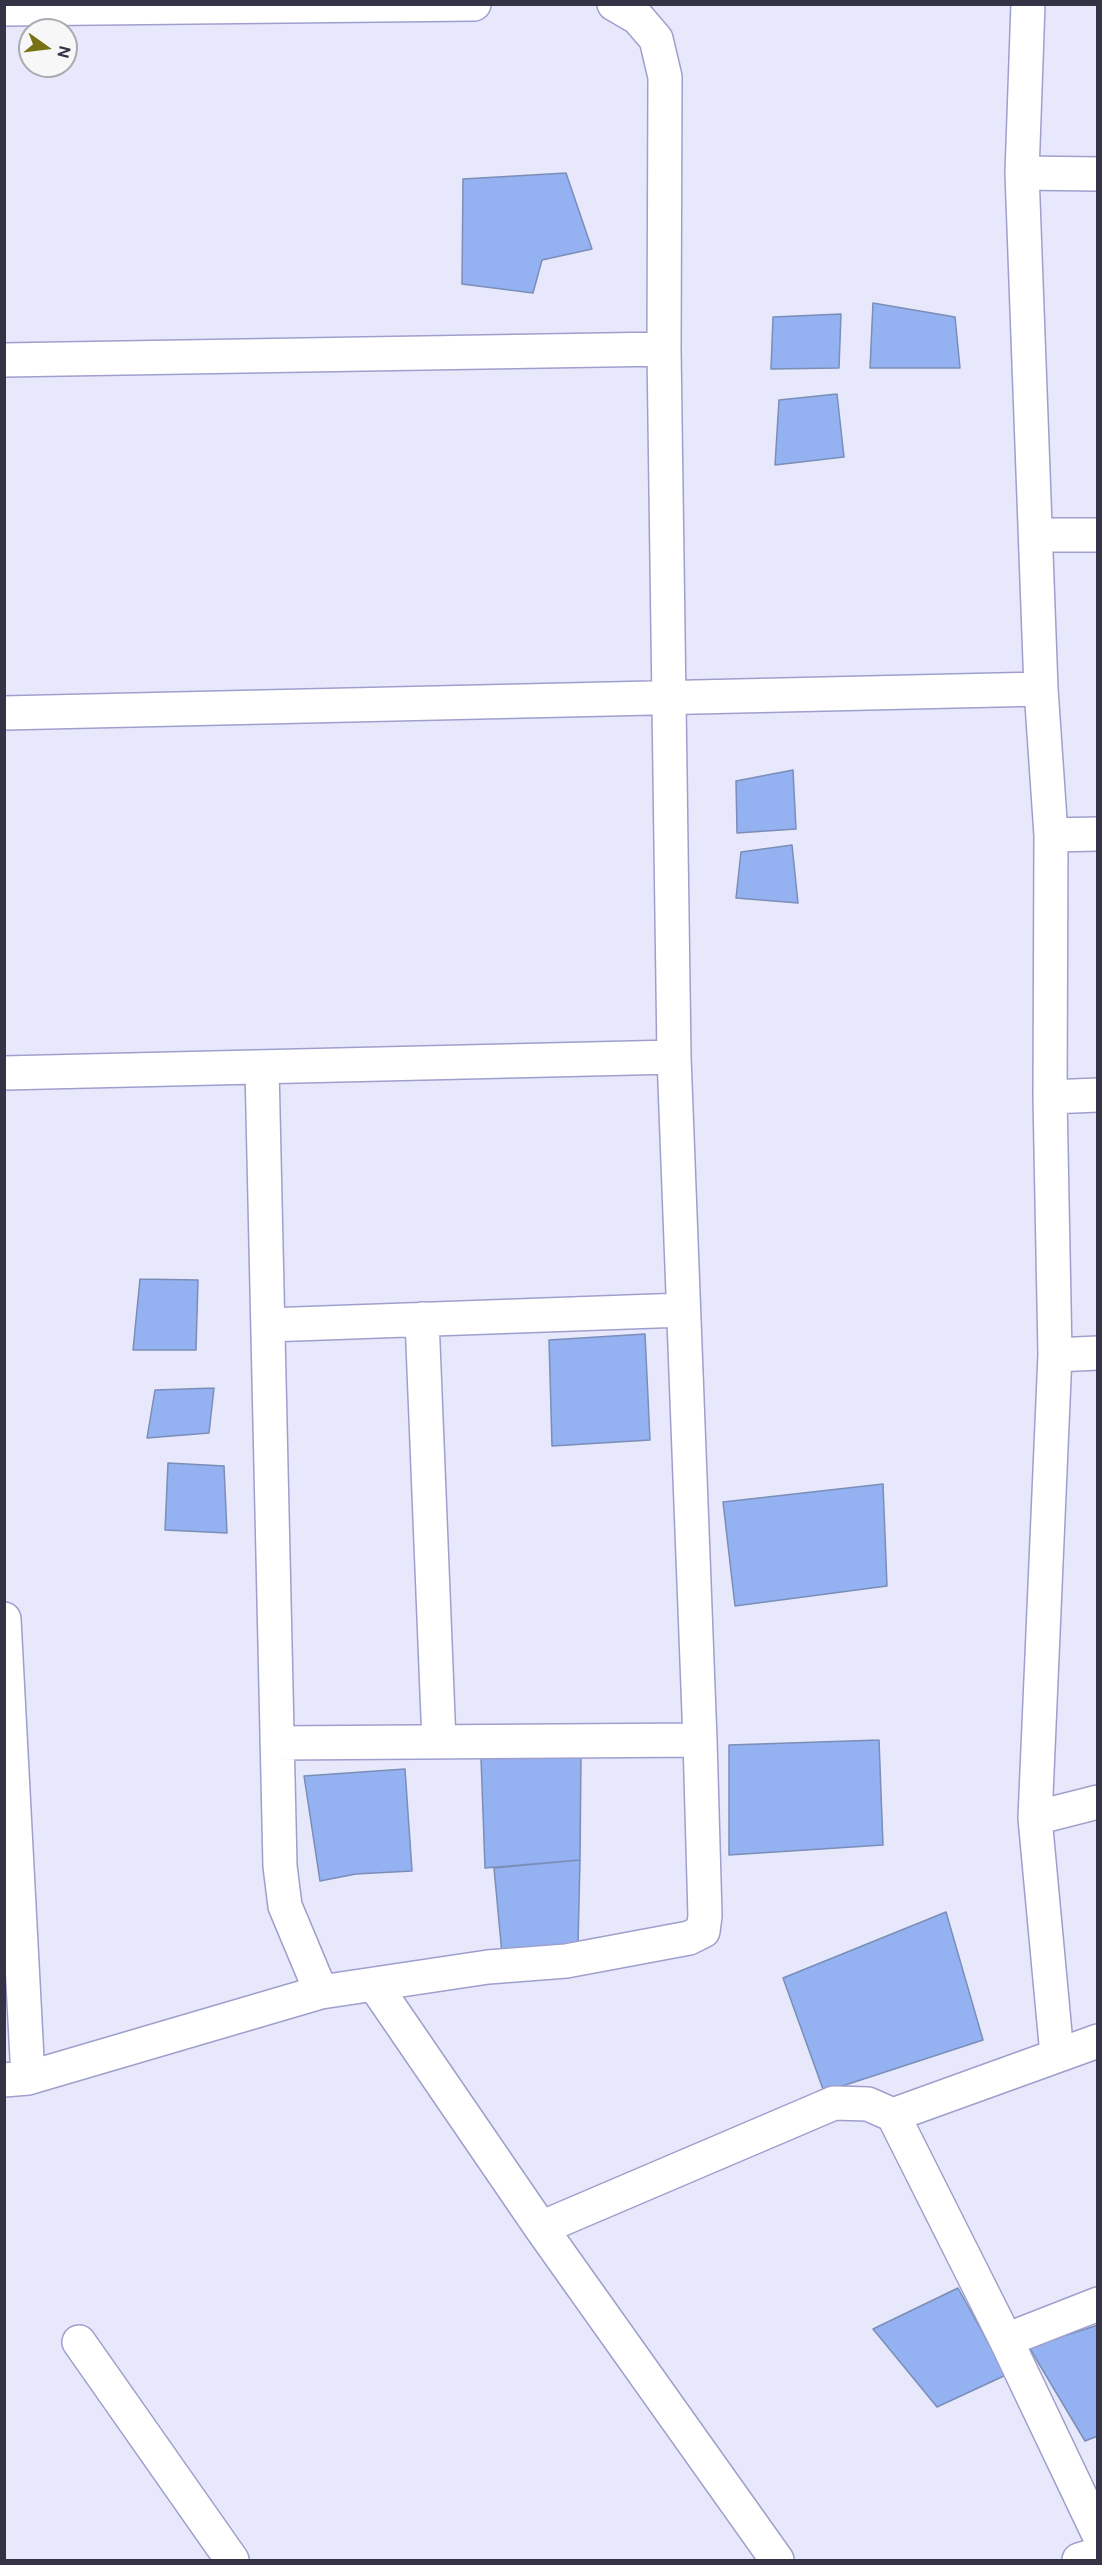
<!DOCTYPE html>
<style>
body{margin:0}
#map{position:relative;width:1102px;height:2565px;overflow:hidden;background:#e8e8fc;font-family:"DM Sans",sans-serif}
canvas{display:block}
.frame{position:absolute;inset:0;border:6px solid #343346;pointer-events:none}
.north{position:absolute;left:18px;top:18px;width:60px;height:60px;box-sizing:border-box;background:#f7f7f7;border:2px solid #a9a9b0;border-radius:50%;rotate:104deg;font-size:16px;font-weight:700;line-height:24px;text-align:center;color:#343346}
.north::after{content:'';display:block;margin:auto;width:21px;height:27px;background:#797214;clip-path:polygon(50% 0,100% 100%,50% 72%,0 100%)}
</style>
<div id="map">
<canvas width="1102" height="2565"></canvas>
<div class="frame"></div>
<div class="north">N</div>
</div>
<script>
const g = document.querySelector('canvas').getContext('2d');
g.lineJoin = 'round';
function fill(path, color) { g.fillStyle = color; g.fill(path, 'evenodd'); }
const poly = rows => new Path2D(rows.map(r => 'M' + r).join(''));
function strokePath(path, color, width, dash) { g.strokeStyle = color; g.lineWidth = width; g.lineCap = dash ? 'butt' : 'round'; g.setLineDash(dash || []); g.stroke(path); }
const building = poly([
 [566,173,592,249,542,260,533,293,462,284,463,179,566,173],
 [873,303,955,317,960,368,870,368,873,303],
 [841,314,839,368,771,369,773,317,841,314],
 [837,394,844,457,775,465,779,400,837,394],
 [793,770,796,829,737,833,736,781,793,770],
 [792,845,798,903,736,898,741,852,792,845],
 [140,1279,198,1280,196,1350,133,1350,140,1279],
 [645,1334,650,1440,552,1446,549,1340,645,1334],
 [214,1388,209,1433,147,1438,155,1390,214,1388],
 [168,1463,224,1466,227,1533,165,1530,168,1463],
 [883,1484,887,1586,735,1606,723,1502,883,1484],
 [879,1740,883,1845,729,1855,729,1745,879,1740],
 [581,1753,580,1860,485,1868,481,1758,581,1753],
 [405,1769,412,1871,356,1874,320,1881,304,1776,405,1769],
 [580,1860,578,1946,502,1954,494,1868,580,1860],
 [946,1912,983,2040,824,2092,783,1978,946,1912],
 [958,2288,1006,2375,937,2407,873,2329,958,2288],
 [1098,2325,1098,2436,1085,2441,1029,2347,1098,2325]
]);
const minor = poly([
 [1028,4,1022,173,1041,689,1051,835,1050,1097,1055,1355,1035,1818,1057,2055],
 [4,9,474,4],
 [1022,173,1098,174],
 [4,360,664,349],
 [1036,535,1098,535],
 [4,713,1041,689],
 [1051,835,1098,834],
 [262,1068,280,1866,285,1906,321,1992],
 [4,1073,674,1057],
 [1050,1097,1098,1095],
 [422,1319,439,1742],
 [268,1325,683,1310],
 [1055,1355,1098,1353],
 [4,1619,28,2078],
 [277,1743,700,1740],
 [1035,1818,1098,1802],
 [374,1984,541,2228,777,2560],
 [4,2080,28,2078,321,1992,488,1967,566,1961,689,1938,703,1931,705,1916,700,1740,674,1057,664,349,665,77,656,39,638,18,614,4],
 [893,2115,1098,2041],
 [541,2228,834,2103,868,2104,893,2115,1006,2340,1098,2533],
 [1006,2340,1098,2304],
 [79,2342,232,2560],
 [1079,2560,1098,2554]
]);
fill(building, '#94b1f1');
strokePath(building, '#7a8eb7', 1.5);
strokePath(minor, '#9f9fcd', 36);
strokePath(minor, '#fff', 33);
</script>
